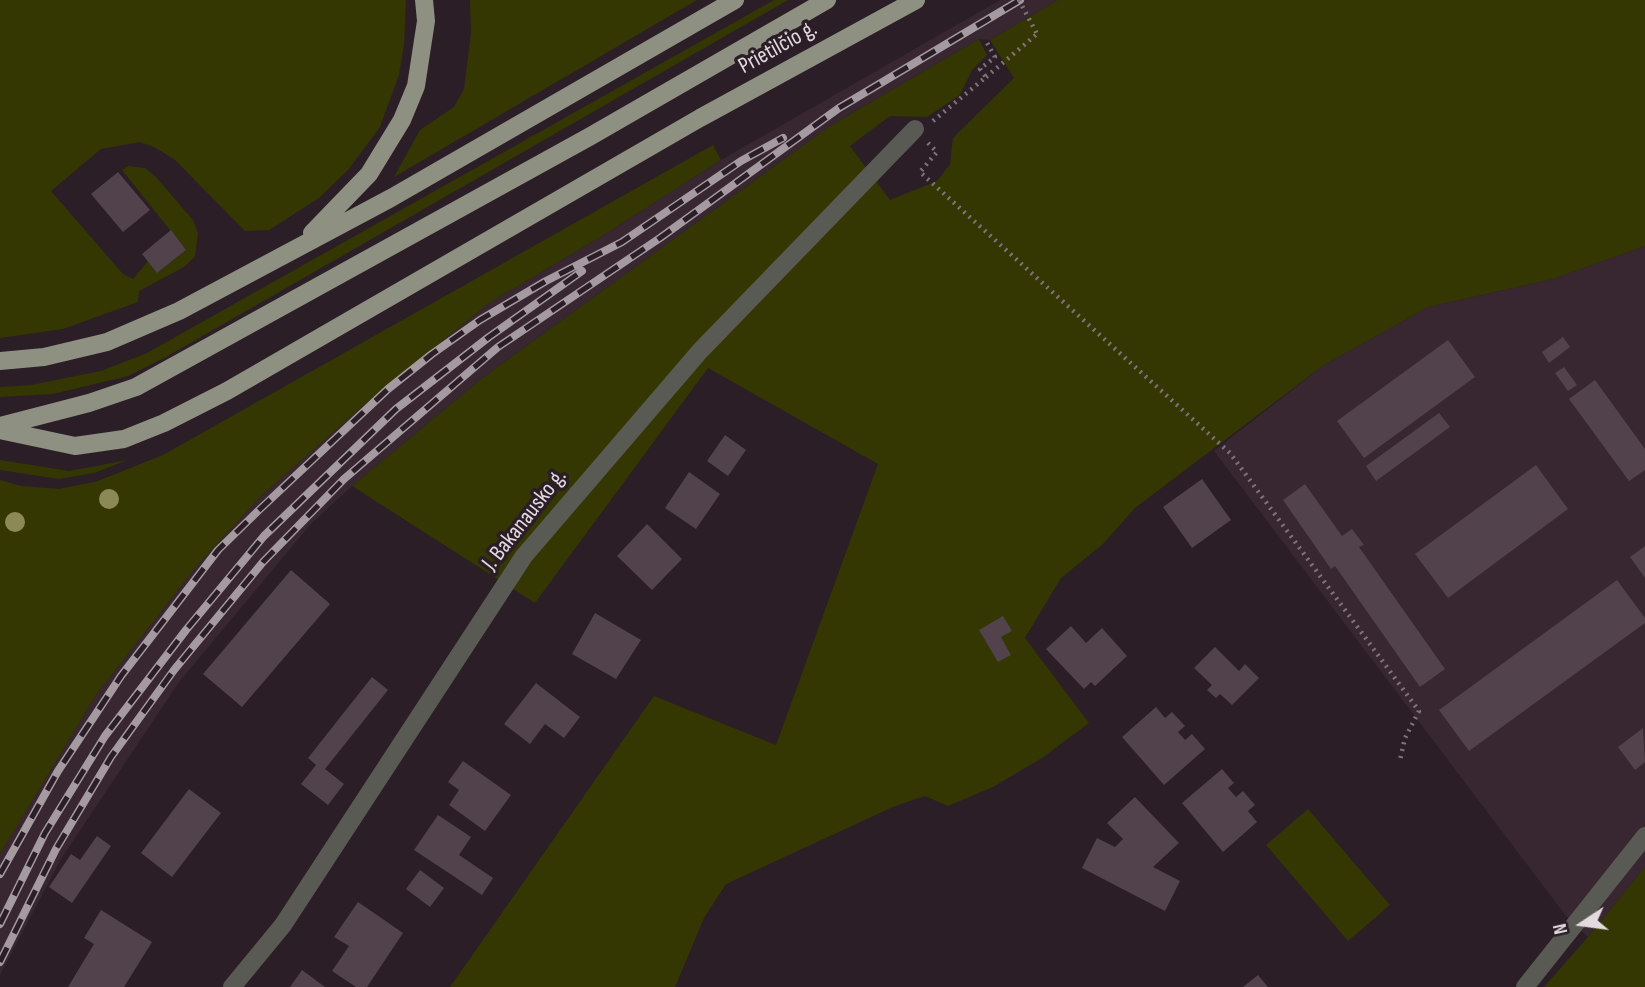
<!DOCTYPE html>
<meta charset="utf-8">
<style>
body{margin:0}
#map{position:relative;width:1645px;height:987px;overflow:hidden;background:#2b1e26;font-family:"Sofia Sans Condensed",sans-serif}
canvas{display:block}
.north{position:absolute;left:1547px;top:889px;width:70px;height:70px;-webkit-text-stroke:5px #2b1e26;paint-order:stroke;rotate:257deg;font-size:19px;font-weight:700;line-height:28px;text-align:center;color:#e3dadf}
.north::after{content:'';display:block;margin:auto;width:24px;height:32px;background:#e3dadf;clip-path:polygon(50% 0,100% 100%,50% 72%,0 100%)}
</style>
<div id="map">
<canvas width="1645" height="987"></canvas>
<div class="north">N</div>
</div>
<script>
const g = document.querySelector('canvas').getContext('2d');
g.lineJoin = 'round';
function fill(path, color) { g.fillStyle = color; g.fill(path, 'evenodd'); }
const poly = rows => new Path2D(rows.map(r => 'M' + r).join(''));
function strokePath(path, color, width, dash) { g.strokeStyle = color; g.lineWidth = width; g.lineCap = dash ? 'butt' : 'round'; g.setLineDash(dash || []); g.stroke(path); }
function drawText(font, color, halo, rows, align = 'center') {
  g.font = font + ' "Sofia Sans Condensed",sans-serif'; g.lineWidth = 7; g.setLineDash([]); g.textBaseline = 'middle'; g.strokeStyle = halo; g.fillStyle = color; for (const [text, x, y, turn = 0] of rows) {
    g.save(); g.translate(x, y); g.rotate((+turn || 0) * Math.PI / 180); g.textAlign = isNaN(turn) ? turn : align; if (halo) g.strokeText(text, 0, 0); g.fillText(text, 0, 0); g.restore();
  }
}
const built = poly([
 [1000,0,1058,0,990,40,979,39,830,126,485,376,352,486,311,524,179,682,61,859,0,975,0,854,96,695,195,568,262,495,364,405,488,304,602,236,721,160],
 [1645,246,1645,867,1588,937,1566,916,1214,451,1324,365,1428,307,1553,279]
]);
const green = poly([
 [0,0,406,0,404,44,399,75,380,127,348,170,319,198,269,230,245,231,174,159,154,147,140,142,101,149,51,191,123,274,133,279,148,261,157,273,186,250,122,170,128,166,145,168,156,177,193,220,198,233,195,257,184,267,139,291,138,302,63,329,0,338],
 [470,0,697,0,394,177,420,130,454,107,464,89,471,33],
 [774,0,788,0,166,357,128,376,53,394,0,397,0,387,31,385,101,371,147,353],
 [1058,0,1645,0,1645,246,1553,279,1428,307,1324,365,1135,508,1103,544,1061,578,1025,638,1089,723,1042,758,993,787,948,806,925,796,895,806,726,884,704,918,675,987,450,987,654,696,776,745,878,464,708,368,535,603,352,486,485,376,830,126,979,39,987,55,972,70,960,95,927,117,890,116,850,146,890,200,937,181,950,164,953,138,1014,78,990,40],
 [713,145,721,160,602,236,488,304,364,405,262,495,195,568,96,695,0,854,0,480,22,486,59,489,98,481,163,455],
 [0,460,69,471,128,460,94,473,59,479,0,470],
 [1308,809,1390,905,1348,941,1266,845],
 [1645,867,1645,987,1544,987,1588,937]
]);
const building = poly([
 [118,172,150,210,123,232,91,194],
 [171,230,186,250,157,273,142,254],
 [1563,337,1570,347,1549,363,1542,352],
 [1448,340,1475,377,1364,458,1337,421],
 [1564,367,1577,385,1568,391,1555,373],
 [1595,380,1645,449,1645,470,1629,481,1569,399],
 [1439,413,1450,427,1376,481,1366,466],
 [725,435,746,450,728,476,707,461],
 [1536,465,1568,509,1448,598,1415,554],
 [689,472,720,494,696,529,665,508],
 [1202,479,1231,520,1192,548,1163,507],
 [1305,484,1342,536,1352,529,1364,545,1359,547,1445,669,1420,687,1335,566,1331,569,1283,500],
 [647,524,682,559,652,590,617,556],
 [1645,546,1645,578,1630,557],
 [291,570,330,604,242,707,203,674],
 [1617,580,1645,618,1645,623,1469,751,1439,710],
 [595,613,641,640,616,679,572,654],
 [1003,616,1012,631,1001,637,1011,655,998,662,979,630],
 [1071,626,1086,643,1102,628,1127,656,1095,686,1091,682,1084,689,1046,649],
 [1215,647,1239,671,1245,664,1259,678,1232,705,1220,694,1216,698,1207,690,1212,685,1194,668],
 [372,677,388,690,325,769,344,784,328,805,301,784,316,765,308,758],
 [536,683,580,717,564,738,545,724,530,744,504,724],
 [1156,707,1165,718,1172,712,1185,726,1178,732,1185,740,1192,734,1205,749,1164,785,1122,737],
 [1643,728,1645,762,1635,770,1618,747],
 [463,761,511,795,485,831,449,805,459,790,448,782],
 [1222,769,1234,783,1228,788,1236,797,1243,791,1255,805,1248,811,1257,822,1223,852,1182,803],
 [189,789,221,813,172,877,141,853],
 [1135,797,1179,843,1153,867,1180,881,1165,911,1082,868,1097,838,1115,847,1123,839,1107,823],
 [438,815,471,837,459,855,493,878,482,895,414,850],
 [97,836,111,846,72,903,49,887,71,854,80,860],
 [420,870,444,888,430,907,406,889],
 [358,902,403,933,367,987,356,987,332,971,349,946,334,937],
 [101,910,152,942,124,987,68,987,94,944,84,938],
 [302,970,325,987,290,987],
 [1258,975,1268,987,1243,987]
]);
const path = poly([
 [986,77,1037,34],
 [933,121,986,77,980,69,995,57,986,41],
 [928,143,937,152,920,172,1230,453,1419,711,1405,738,1400,760]
]);
const street = poly([
 [232,987,283,925,524,556,700,351,915,129],
 [1525,987,1645,836]
]);
const primary = poly([
 [312,233,369,174,402,120,416,86,426,21,424,0],
 [0,361,44,357,107,342,179,311,391,198,735,0],
 [0,426,89,403,136,387,589,137,827,0],
 [0,430,75,446,124,439,164,423,227,391,700,118,916,0]
]);
const rail = poly([
 [0,874,58,771,121,676,218,550,258,511,388,389,432,354,480,320,546,281,622,242,741,161,783,138],
 [0,924,45,833,105,736,186,630,264,536,396,409,489,337,582,271],
 [0,962,56,849,111,757,174,670,263,562,344,479,498,347,660,238,839,108,1020,0]
]);
const pathBridge = poly([
 [1019,0,1037,34]
]);
const trees = [
 [109,499],
 [15,522]
];
const streetNames = [
 ["Prietilčio g.",778,48,-29],
 ["J. Bakanausko g.",525,520,-52]
];
fill(built, '#382631');
fill(green, '#343702');
fill(building, '#51424b');
strokePath(path, '#7e7379', 4.5, [2, 5]);
strokePath(street, '#595a53', 18);
strokePath(primary, '#8e9082', 18);
strokePath(rail, '#a49aa0', 8);
strokePath(rail, '#2b1e26', 5, [16]);
strokePath(pathBridge, '#7e7379', 4.5, [2, 5]);
g.fillStyle = '#8b8a57';
for (const [x, y] of trees) { g.beginPath(); g.arc(x, y, 10, 0, 2 * Math.PI); g.fill(); }
drawText('23px', '#e3dadf', '#2b1e26', streetNames);
</script>
